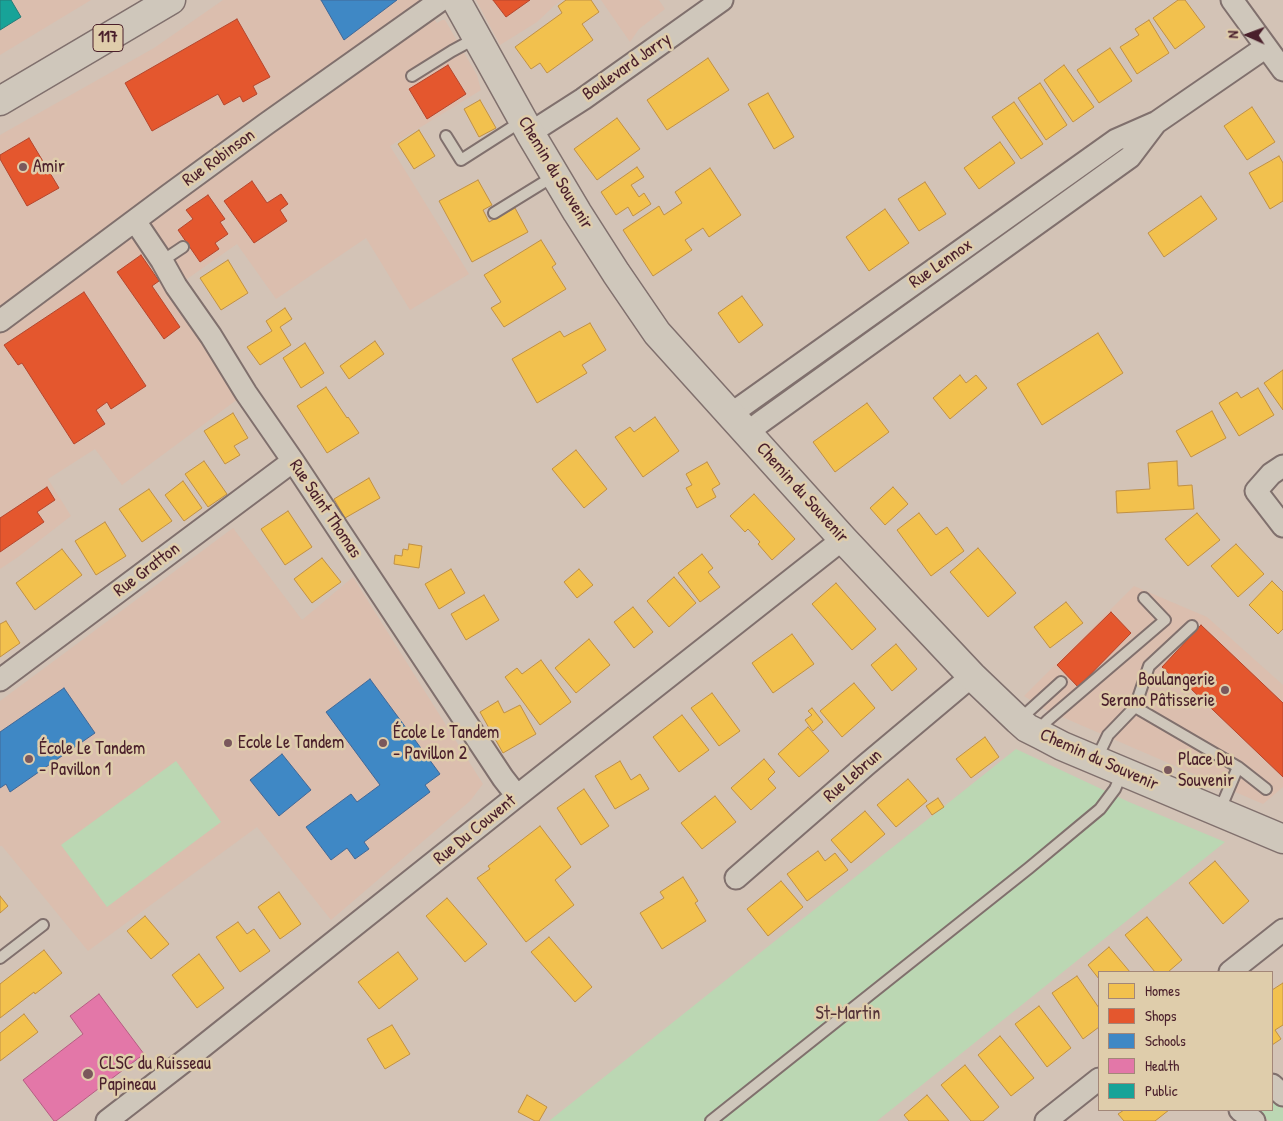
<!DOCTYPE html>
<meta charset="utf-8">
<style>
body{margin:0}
#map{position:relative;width:1283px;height:1121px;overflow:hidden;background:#d3c3b6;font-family:"Patrick Hand",sans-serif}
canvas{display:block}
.legend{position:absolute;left:1098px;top:971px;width:175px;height:140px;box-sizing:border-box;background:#dfcdab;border:1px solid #a38778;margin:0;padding:6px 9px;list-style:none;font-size:15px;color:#4a1f2b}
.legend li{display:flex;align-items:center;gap:10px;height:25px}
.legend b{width:25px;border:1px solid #a38778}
.north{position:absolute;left:1223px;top:10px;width:50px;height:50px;-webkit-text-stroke:4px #dfcdab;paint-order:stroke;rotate:272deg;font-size:14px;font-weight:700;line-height:20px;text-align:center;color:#4a1f2b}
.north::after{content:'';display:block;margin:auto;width:18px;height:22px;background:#4a1f2b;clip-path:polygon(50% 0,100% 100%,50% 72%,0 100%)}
</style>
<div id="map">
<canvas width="1283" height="1121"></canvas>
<ul class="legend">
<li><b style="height:14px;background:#f2c14e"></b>Homes</li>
<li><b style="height:14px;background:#e4572e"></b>Shops</li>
<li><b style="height:14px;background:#3f88c5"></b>Schools</li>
<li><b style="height:14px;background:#e377a8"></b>Health</li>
<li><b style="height:14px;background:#17a398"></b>Public</li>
</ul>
<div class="north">N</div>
</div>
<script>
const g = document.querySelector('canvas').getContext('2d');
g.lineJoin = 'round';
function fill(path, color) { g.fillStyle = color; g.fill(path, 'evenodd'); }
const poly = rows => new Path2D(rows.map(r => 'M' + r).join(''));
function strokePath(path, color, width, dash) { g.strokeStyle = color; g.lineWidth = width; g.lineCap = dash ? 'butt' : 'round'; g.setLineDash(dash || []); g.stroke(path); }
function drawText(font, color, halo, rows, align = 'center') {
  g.font = font + ' "Patrick Hand",sans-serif'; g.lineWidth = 5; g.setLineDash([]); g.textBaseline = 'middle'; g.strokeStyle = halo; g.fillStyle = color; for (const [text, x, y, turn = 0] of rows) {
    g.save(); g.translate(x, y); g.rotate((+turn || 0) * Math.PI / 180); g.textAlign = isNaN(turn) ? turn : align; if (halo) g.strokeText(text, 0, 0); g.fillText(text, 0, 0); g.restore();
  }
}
const built = poly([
 [0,0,91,0,0,55],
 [223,0,420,0,437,23,442,20,445,20,477,75,481,90,390,146,469,274,410,310,366,238,276,299,237,244,177,286,246,393,122,485,95,449,48,479,71,516,18,557,0,569,0,135,154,48],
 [476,0,562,0,554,6,537,22,500,45],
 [601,0,659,0,665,9,639,29,630,42],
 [233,528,302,620,353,577,483,784,470,801,331,920,257,827,88,951,2,846,0,846,0,701],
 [1134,586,1207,617,1283,685,1283,787,1263,804,1046,710,1024,696]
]);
const green = poly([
 [1016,749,1129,802,1225,842,877,1121,549,1121],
 [176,761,221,822,107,907,61,845],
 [1272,1098,1283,1108,1283,1121,1269,1121,1256,1110,1272,1110]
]);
const homes = poly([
 [566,0,591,0,599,12,582,24,593,40,547,73,540,63,531,69,515,47,562,13,558,6,566,0],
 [1178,0,1185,0,1205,27,1175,49,1153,18,1178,0],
 [1149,20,1169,53,1137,74,1120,47,1139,35,1135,29,1149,20],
 [1110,48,1132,81,1099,103,1077,70,1110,48],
 [708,58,729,90,667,130,647,100,708,58],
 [1064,65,1094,107,1073,122,1044,80,1064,65],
 [1040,83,1067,125,1046,140,1018,98,1040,83],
 [768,93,794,137,774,149,748,104,768,93],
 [480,100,496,128,479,137,464,109,480,100],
 [1014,102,1043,144,1021,159,992,117,1014,102],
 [1252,107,1275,142,1247,160,1224,126,1252,107],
 [617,118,640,149,597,180,574,149,617,118],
 [419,130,435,156,414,169,398,144,419,130],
 [1000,142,1015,163,979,189,964,168,1000,142],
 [1279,156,1283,163,1283,201,1270,209,1249,173,1279,156],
 [637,167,644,177,631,185,639,197,644,193,651,204,633,216,628,207,616,215,601,192,637,167],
 [710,168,741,215,709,237,703,228,685,240,692,250,653,276,623,230,659,206,664,215,682,203,675,192,710,168],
 [478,180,492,205,483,210,489,222,515,208,528,232,472,262,439,201,478,180],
 [925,182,946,214,919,231,898,199,925,182],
 [1201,196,1217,219,1164,257,1148,233,1201,196],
 [885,209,909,243,869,271,846,237,885,209],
 [541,240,556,264,552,267,566,289,504,327,491,308,501,302,484,275,541,240],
 [228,260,248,293,221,310,200,278,228,260],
 [742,296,763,325,739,343,718,313,742,296],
 [285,308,292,319,280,327,291,345,260,365,247,347,272,331,266,321,285,308],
 [590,323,606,350,582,365,587,373,537,403,512,359,560,331,564,337,590,323],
 [1098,333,1123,373,1042,425,1017,384,1098,333],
 [375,341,384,354,349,379,340,366,375,341],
 [305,343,324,373,301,388,283,358,305,343],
 [1283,370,1283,410,1264,383,1283,370],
 [960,375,966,383,976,375,987,388,950,419,933,398,960,375],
 [326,387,347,418,348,417,359,433,327,453,297,406,326,387],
 [1258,388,1274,415,1239,436,1219,403,1237,392,1241,398,1258,388],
 [867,403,889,432,835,472,813,442,867,403],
 [1212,411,1226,438,1191,457,1176,431,1212,411],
 [233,413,248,438,234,446,240,455,225,464,204,431,233,413],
 [655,417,679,451,643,477,615,437,630,427,634,432,655,417],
 [576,450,607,489,584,508,552,469,576,450],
 [204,461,227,494,208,507,185,474,204,461],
 [1177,461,1178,486,1192,485,1194,509,1117,513,1116,491,1150,489,1148,463,1177,461],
 [707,462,720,484,712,489,716,497,697,508,686,488,692,485,686,474,707,462],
 [369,478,380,498,345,518,334,499,369,478],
 [183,481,202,508,184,521,165,495,183,481],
 [893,487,908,504,885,525,870,508,893,487],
 [149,489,172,521,142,542,119,509,149,489],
 [754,494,795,539,772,560,758,544,760,542,748,529,745,532,730,516,754,494],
 [288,511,312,547,285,565,261,529,288,511],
 [919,513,936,535,947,527,964,551,931,576,897,530,919,513],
 [1197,513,1220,540,1188,566,1165,539,1197,513],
 [105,522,126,556,96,575,75,541,105,522],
 [409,544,422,546,419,568,394,564,395,555,402,556,403,549,408,550,409,544],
 [1236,544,1264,574,1238,597,1211,566,1236,544],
 [978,548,1016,593,988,617,950,572,978,548],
 [62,549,82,575,35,610,16,583,62,549],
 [702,554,713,568,708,572,720,587,700,602,678,573,702,554],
 [322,558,341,582,312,603,294,579,322,558],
 [451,569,465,593,439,609,425,584,451,569],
 [579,569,593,585,577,598,564,582,579,569],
 [674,577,696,603,669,627,647,601,674,577],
 [1272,581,1283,592,1283,629,1278,634,1249,605,1272,581],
 [836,583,876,629,852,650,812,604,836,583],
 [484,595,499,620,466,640,451,614,484,595],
 [1066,602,1083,623,1050,648,1034,627,1066,602],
 [633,607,653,632,634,648,614,622,633,607],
 [6,621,20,643,0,657,0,624,6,621],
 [792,634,814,664,773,693,752,663,792,634],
 [589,639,610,665,576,693,555,668,589,639],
 [896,644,917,669,892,691,871,665,896,644],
 [541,660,571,702,540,725,505,677,517,668,522,674,541,660],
 [854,683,875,708,842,737,820,711,854,683],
 [712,693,740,731,719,746,691,708,712,693],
 [498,701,504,713,520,705,536,734,503,753,480,712,498,701],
 [812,708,823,722,813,731,805,720,812,715,808,711,812,708],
 [682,715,709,750,679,772,653,737,682,715],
 [808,727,829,751,799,777,778,754,808,727],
 [985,737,999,757,971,778,956,759,985,737],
 [764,759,775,772,768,779,776,788,751,810,731,788,764,759],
 [620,761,631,780,640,774,649,789,615,809,595,776,620,761],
 [908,779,927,801,896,827,877,805,908,779],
 [584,789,609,826,581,845,557,808,584,789],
 [715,796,736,822,702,849,681,823,715,796],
 [938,798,944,807,932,815,926,806,938,798],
 [865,811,885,834,851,863,831,840,865,811],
 [540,826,571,867,555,880,574,905,526,942,477,878,490,869,488,866,540,826],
 [818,851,825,861,835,853,848,870,807,901,787,874,818,851],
 [1215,861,1249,901,1223,924,1189,883,1215,861],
 [683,877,698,901,695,903,706,921,662,949,640,913,664,898,660,892,683,877],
 [781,881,803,907,768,936,747,909,781,881],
 [279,892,301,924,280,939,258,907,279,892],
 [0,896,8,906,0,913,0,896],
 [447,898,487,944,465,962,426,916,447,898],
 [145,916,169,944,151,959,127,931,145,916],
 [1147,917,1182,960,1168,972,1155,972,1125,935,1147,917],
 [238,922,247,934,254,929,270,951,240,972,216,937,238,922],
 [549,937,592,987,575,1002,531,952,549,937],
 [1109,947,1130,972,1099,972,1099,979,1088,965,1109,947],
 [44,950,62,973,35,994,34,992,0,1018,0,984,44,950],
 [398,952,418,979,379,1009,358,982,398,952],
 [199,954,224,988,197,1008,172,975,199,954],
 [1077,976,1099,1008,1099,1027,1083,1039,1052,993,1077,976],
 [1283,983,1283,1025,1275,1030,1281,1039,1272,1045,1272,990,1283,983],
 [1039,1006,1071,1048,1047,1067,1015,1024,1039,1006],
 [24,1014,38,1032,0,1061,0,1033,24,1014],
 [392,1025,410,1054,385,1069,367,1039,392,1025],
 [1000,1036,1034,1078,1011,1096,978,1055,1000,1036],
 [965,1065,999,1107,983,1121,971,1121,941,1085,965,1065],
 [527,1095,547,1107,539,1121,535,1121,518,1112,527,1095],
 [927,1095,949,1121,909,1121,904,1115,927,1095],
 [1124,1110,1169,1110,1155,1121,1124,1121,1118,1114,1124,1110]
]);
const shops = poly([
 [493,0,530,0,506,17,493,0],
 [237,19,270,77,253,86,257,94,243,102,240,96,224,105,218,94,152,131,125,83,237,19],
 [448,65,466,94,427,119,409,89,448,65],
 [29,138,59,188,27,206,0,159,0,155,29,138],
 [252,181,267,203,281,194,288,204,280,210,287,221,254,243,224,201,252,181],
 [208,195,225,219,220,222,228,234,215,243,219,249,200,262,178,230,193,219,186,210,208,195],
 [141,255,159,281,152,286,180,327,164,339,117,272,141,255],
 [84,292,146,386,111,409,107,402,96,410,105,424,74,444,22,363,18,365,4,345,84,292],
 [47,487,55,500,37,512,44,522,0,552,0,518,47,487],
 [1111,612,1131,633,1078,687,1057,665,1111,612],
 [1201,625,1283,703,1283,777,1190,688,1187,691,1162,667,1201,625]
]);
const schools = poly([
 [321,0,397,0,344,40,321,0],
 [370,679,440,774,425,785,430,792,364,842,369,849,355,859,347,848,331,860,306,827,351,794,357,802,380,785,326,712,370,679],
 [64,688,95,733,10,792,6,784,0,788,0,732,64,688],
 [282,754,311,790,279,816,250,780,282,754]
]);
const health = poly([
 [99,994,144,1054,56,1121,54,1121,23,1080,83,1034,70,1016,99,994]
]);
const public = poly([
 [0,0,11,0,21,17,0,30,0,0]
]);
const lane = poly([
 [412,76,452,51,476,38],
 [446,136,461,160,522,121],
 [494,213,554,176],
 [162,261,183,247],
 [1135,707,1149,666,1192,626],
 [1019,720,1061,682],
 [1037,731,1048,720,1165,620,1144,598],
 [1096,760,1108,735,1135,707,1238,767,1219,812],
 [1238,767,1266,789],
 [0,958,43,925],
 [711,1121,1029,868,1100,809,1115,789,1122,773]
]);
const street = poly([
 [1232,0,1283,70],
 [530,133,583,99,722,0],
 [135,221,162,261,176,286,211,336,246,393,293,461,503,778,517,796],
 [0,321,169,195,266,124,441,0],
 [731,414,1116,140,1157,122,1266,47],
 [747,433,761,422,1130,157,1155,124],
 [1283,466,1271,474,1256,491,1283,526],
 [0,680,293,461],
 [736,878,866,765,972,676],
 [1230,972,1283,930],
 [1272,1085,1283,1095],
 [1240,1110,1254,1121],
 [107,1121,187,1059,517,796,843,539],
 [1046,1121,1099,1079]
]);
const secondary = poly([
 [456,0,530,133,577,212,616,273,657,333,843,539,972,676,1018,720,1027,728,1041,735,1062,746,1283,839]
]);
const primary = poly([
 [0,101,171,0]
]);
const markers = [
 [23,167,5,"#7a585c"],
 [1225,690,5,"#7a585c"],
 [228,743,5,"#7a585c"],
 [383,743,5,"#7a585c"],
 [29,759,5,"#7a585c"],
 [1168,770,5,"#7a585c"],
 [88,1074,6,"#7a585c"]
];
const shields = [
 [108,38,30]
];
const shieldNames = [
 ["117",108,38]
];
const streetNames = [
 ["Boulevard Jarry",627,67,-35],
 ["Rue Robinson",219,158,-36],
 ["Chemin du Souvenir",555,173,59],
 ["Rue Lennox",941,264,-35],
 ["Chemin du Souvenir",802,493,48],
 ["Rue Saint Thomas",325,509,56],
 ["Rue Gratton",147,570,-37],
 ["Chemin du Souvenir",1099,760,24],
 ["Rue Lebrun",853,776,-41],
 ["Rue Du Couvent",475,830,-39]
];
const poiNames = [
 ["Amir",33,167],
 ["Boulangerie",1215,680,"right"],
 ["Serano Pâtisserie",1215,701,"right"],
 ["École Le Tandem",393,733],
 ["- Pavillon 2",393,754],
 ["Ecole Le Tandem",238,743],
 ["École Le Tandem",39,749],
 ["- Pavillon 1",39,770],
 ["Place Du",1178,760],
 ["Souvenir",1178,781],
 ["CLSC du Ruisseau",99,1064],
 ["Papineau",99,1085]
];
const parkNames = [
 ["St-Martin",848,1014]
];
fill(built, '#dbbeae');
fill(green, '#bbd7b3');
fill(homes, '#f2c14e');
strokePath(homes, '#c09044', 1);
fill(shops, '#e4572e');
strokePath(shops, '#b6462d', 1);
fill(schools, '#3f88c5');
strokePath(schools, '#426897', 1);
fill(health, '#e377a8');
strokePath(health, '#b55d82', 1);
fill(public, '#17a398');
strokePath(public, '#267b77', 1);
strokePath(lane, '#80706d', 14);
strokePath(street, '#80706d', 25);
strokePath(secondary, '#80706d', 31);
strokePath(primary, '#80706d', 31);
strokePath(lane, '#cfc7bb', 10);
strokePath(street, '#cfc7bb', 21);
strokePath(secondary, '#cfc7bb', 28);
strokePath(primary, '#cfc7bb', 28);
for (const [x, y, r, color] of markers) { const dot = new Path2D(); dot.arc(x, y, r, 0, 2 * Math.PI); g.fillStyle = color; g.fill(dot); strokePath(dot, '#dfcdab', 2); }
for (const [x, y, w] of shields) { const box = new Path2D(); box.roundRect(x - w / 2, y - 13.5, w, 27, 4); g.fillStyle = '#dfcdab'; g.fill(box); strokePath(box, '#4a1f2b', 1); }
drawText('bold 16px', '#4a1f2b', null, shieldNames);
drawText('18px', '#4a1f2b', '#dfcdab', streetNames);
drawText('18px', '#4a1f2b', '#dfcdab', poiNames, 'left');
drawText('18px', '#533338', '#dfcdab', parkNames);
</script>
